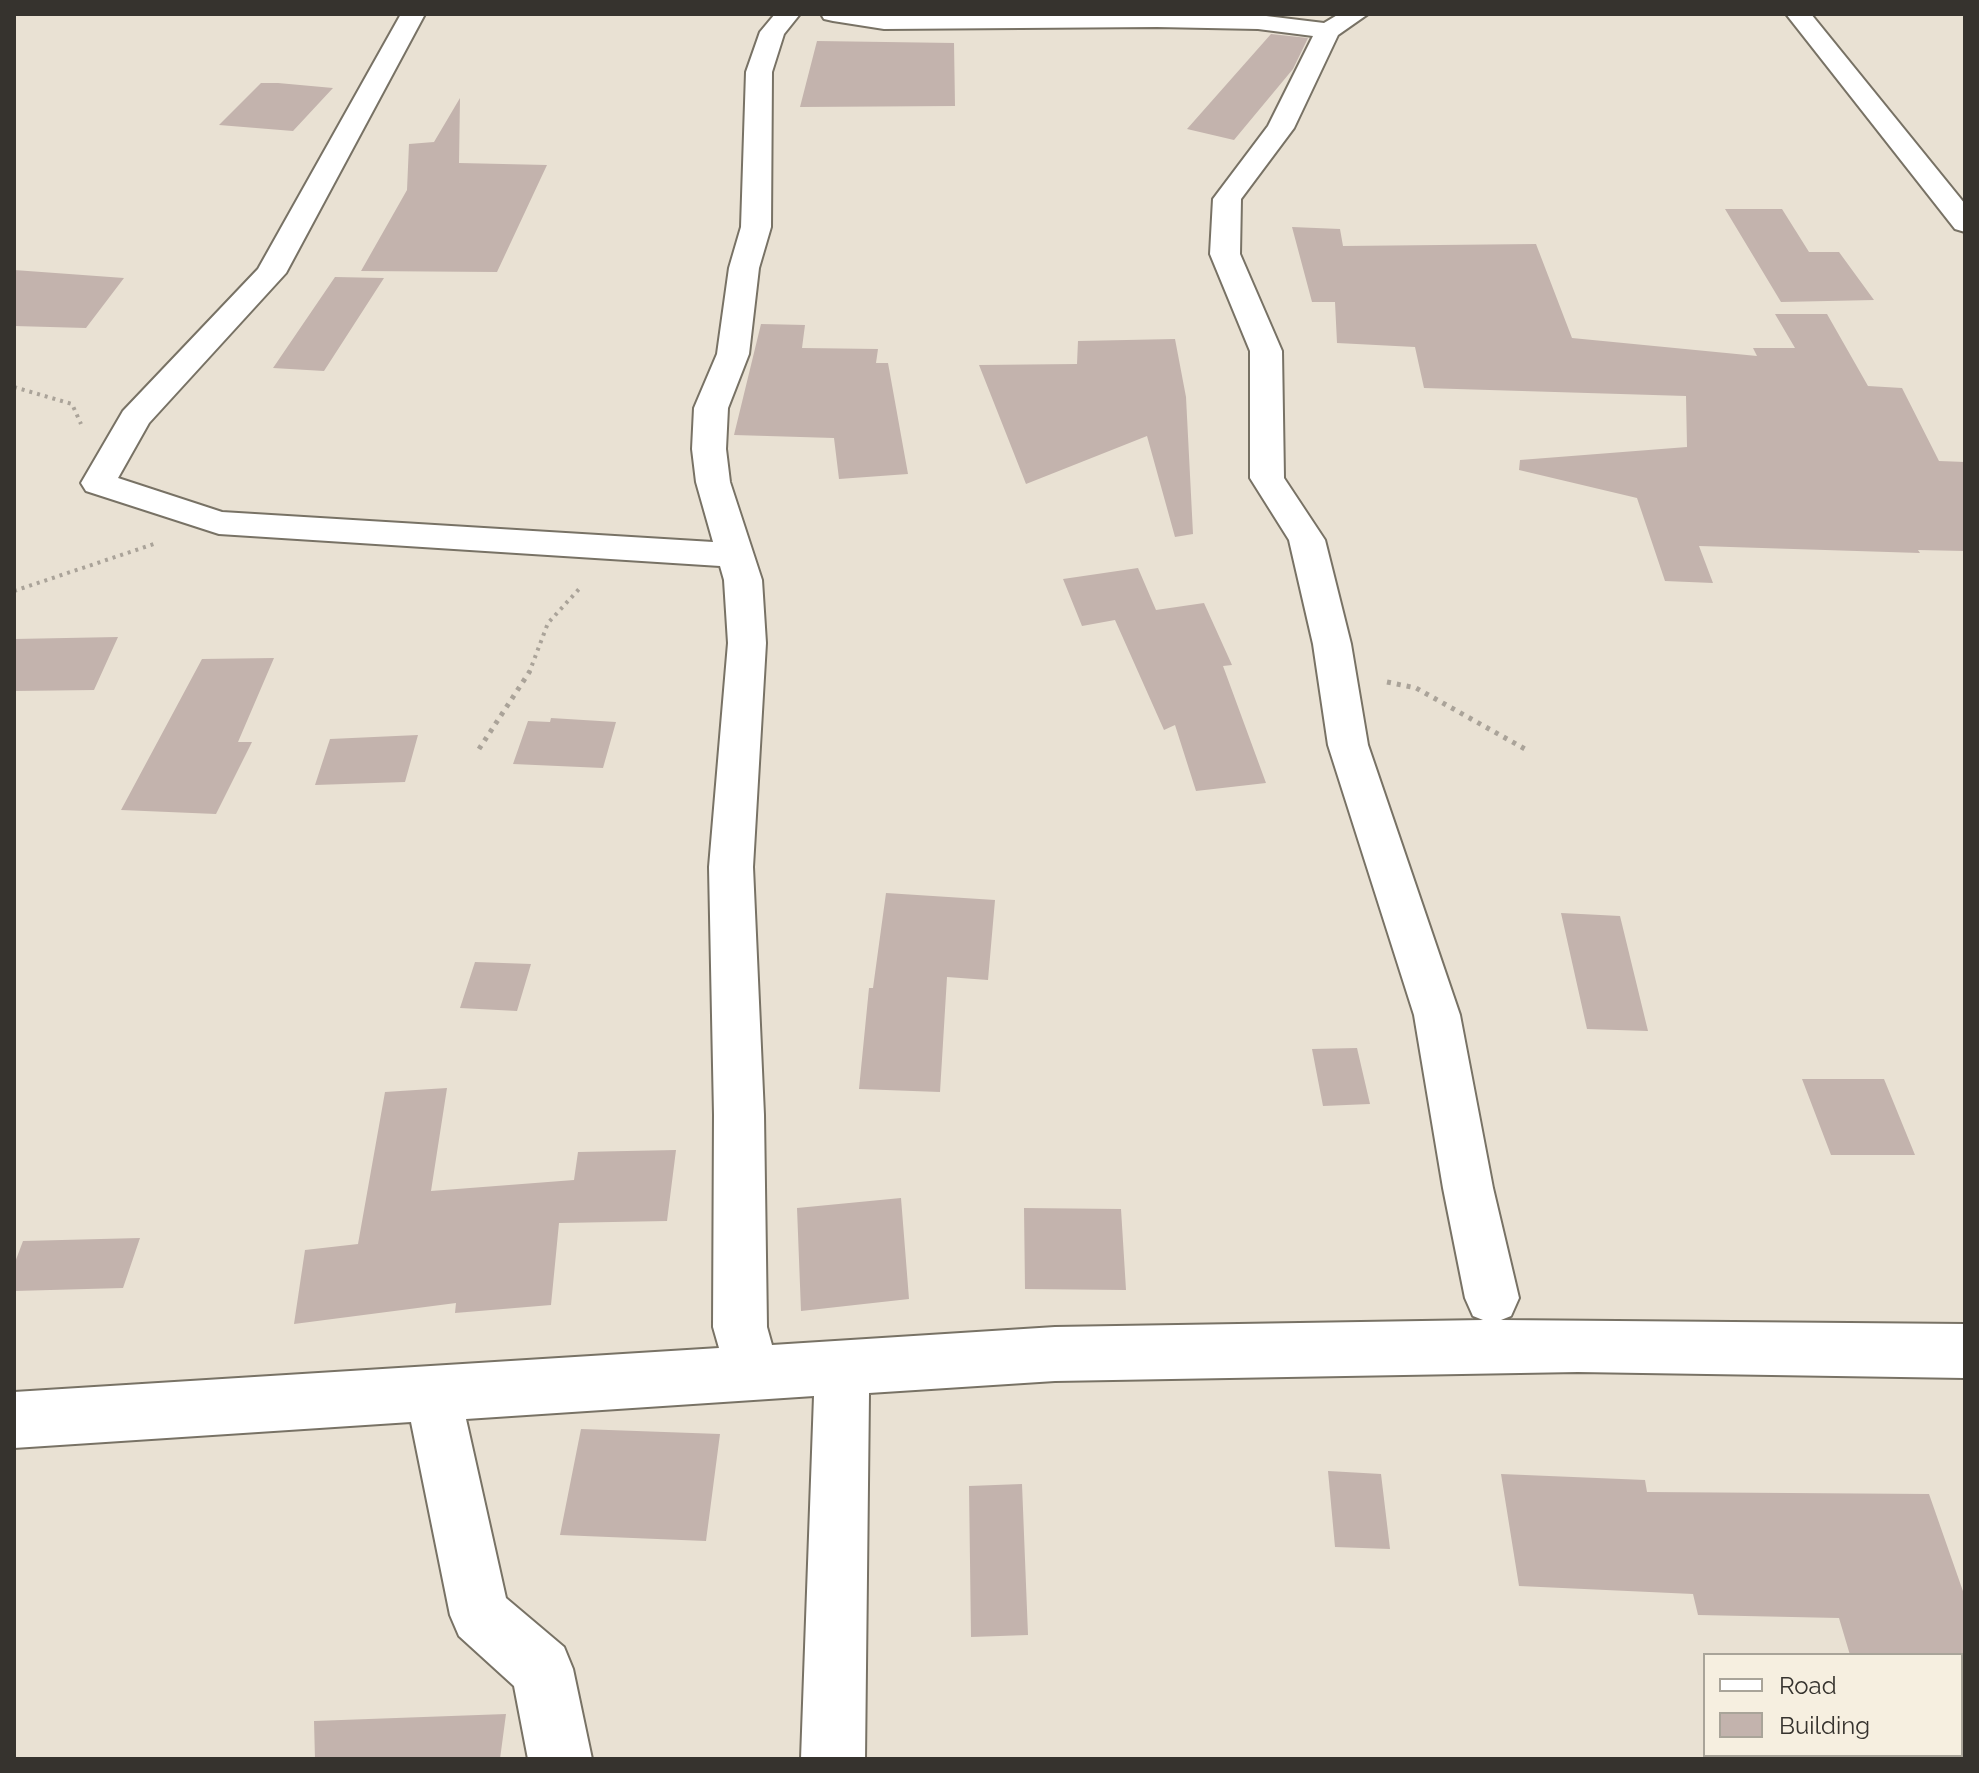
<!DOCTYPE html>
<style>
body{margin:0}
#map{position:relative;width:1979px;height:1773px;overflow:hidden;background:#e9e1d3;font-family:Raleway,sans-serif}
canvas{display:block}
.frame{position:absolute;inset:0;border:16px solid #36332e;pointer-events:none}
.legend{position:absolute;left:1703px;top:1653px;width:260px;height:104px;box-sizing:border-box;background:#f6efe0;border:2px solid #a9a499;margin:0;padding:10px 14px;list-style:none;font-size:24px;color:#36332e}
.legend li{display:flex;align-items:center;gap:16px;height:40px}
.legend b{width:40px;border:2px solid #a9a499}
</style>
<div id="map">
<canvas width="1979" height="1773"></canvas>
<div class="frame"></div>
<ul class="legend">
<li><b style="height:10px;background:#fff"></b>Road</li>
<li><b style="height:22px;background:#c3b3ad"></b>Building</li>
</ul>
</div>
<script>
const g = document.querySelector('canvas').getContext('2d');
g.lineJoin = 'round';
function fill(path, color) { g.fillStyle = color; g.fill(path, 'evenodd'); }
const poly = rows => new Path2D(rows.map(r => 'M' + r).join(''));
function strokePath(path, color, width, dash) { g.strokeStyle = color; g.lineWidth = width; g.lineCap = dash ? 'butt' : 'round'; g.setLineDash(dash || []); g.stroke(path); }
const building = poly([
 [1271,34,1308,38,1293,69,1234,140,1187,129],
 [817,41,954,43,955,106,800,107],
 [261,83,278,83,333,88,293,131,219,125],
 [460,98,459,163,547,165,497,272,361,271,407,190,409,144,434,142],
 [1725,209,1782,209,1809,252,1839,252,1874,300,1781,302],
 [1292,227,1340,229,1343,246,1536,244,1572,338,1757,356,1753,348,1795,348,1775,314,1827,314,1868,386,1902,388,1939,461,1965,462,1965,551,1918,550,1920,553,1699,546,1713,583,1665,581,1637,498,1519,470,1520,460,1687,447,1686,396,1424,388,1415,347,1337,343,1335,302,1312,302],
 [14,270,124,278,86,328,14,326],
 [335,277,384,278,324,371,273,368],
 [761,324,805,325,802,348,878,349,876,363,888,363,908,474,839,479,834,438,734,435],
 [1175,339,1186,397,1193,534,1175,537,1147,436,1026,484,979,365,1077,364,1078,341],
 [1138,568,1156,610,1204,603,1232,665,1223,666,1266,783,1196,791,1175,725,1164,730,1115,620,1082,626,1063,579],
 [118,637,94,690,14,691,14,639],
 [274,658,238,742,252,742,216,814,121,810,202,659],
 [551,718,616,722,603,768,513,764,528,721,550,722],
 [418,735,405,782,315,785,330,739],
 [886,893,995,900,988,980,947,977,940,1092,859,1089,869,988,873,988],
 [1561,913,1620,916,1648,1031,1587,1029],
 [475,962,531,964,517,1011,460,1008],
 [1357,1048,1370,1104,1323,1106,1312,1049],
 [1802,1079,1884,1079,1915,1155,1831,1155],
 [447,1088,431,1191,574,1180,578,1152,676,1150,667,1221,559,1223,551,1305,455,1313,456,1303,294,1324,305,1250,358,1244,385,1092],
 [901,1198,909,1299,801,1311,797,1208],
 [1024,1208,1121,1209,1126,1290,1025,1289],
 [140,1238,123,1288,14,1291,14,1265,23,1241],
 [581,1429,720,1434,706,1541,560,1535],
 [1328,1471,1381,1474,1390,1549,1335,1547],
 [1501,1474,1645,1480,1647,1492,1929,1494,1965,1597,1965,1655,1850,1655,1839,1618,1698,1615,1693,1594,1519,1586],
 [1022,1484,1028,1635,971,1637,969,1486],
 [506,1714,500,1759,315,1759,314,1721]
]);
const pathFar1 = poly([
 [14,387,72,404,81,424],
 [14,591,154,544],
 [529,673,548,623,580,588]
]);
const path = poly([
 [1387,682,1416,688,1525,749],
 [479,749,530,671]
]);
const minor = poly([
 [401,14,425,14,286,273,149,423,118,478,222,512,713,542,696,482,692,449,694,408,717,354,729,268,741,227,746,72,760,32,775,14,800,14,784,34,772,72,771,227,759,268,749,354,728,408,726,449,730,482,762,580,766,643,753,867,764,1115,767,1327,772,1345,1055,1327,1483,1320,1473,1316,1465,1298,1443,1188,1414,1015,1328,745,1313,644,1289,540,1250,478,1250,351,1210,254,1213,199,1268,126,1313,36,1258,29,1157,27,884,29,833,21,824,19,821,14,1223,14,1258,15,1324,23,1339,14,1368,14,1338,35,1294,128,1241,199,1240,254,1282,351,1284,478,1325,540,1351,644,1368,745,1460,1015,1493,1188,1519,1298,1511,1316,1501,1320,1965,1324,1965,1378,1578,1372,1055,1381,869,1393,865,1759,801,1759,814,1396,466,1419,506,1598,564,1647,573,1669,592,1759,528,1759,514,1686,459,1636,450,1615,411,1422,14,1448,14,1392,719,1348,713,1327,714,1115,709,867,728,643,724,580,720,566,219,534,86,491,81,483,123,411,258,269,401,14],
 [1786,14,1811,14,1965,204,1965,232,1955,229,1786,14]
]);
fill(building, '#c3b3ad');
strokePath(minor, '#787265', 4);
strokePath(pathFar1, '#aaa399', 4, [3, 5]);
strokePath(path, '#aaa399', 5, [4, 6]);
fill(minor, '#fff');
</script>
